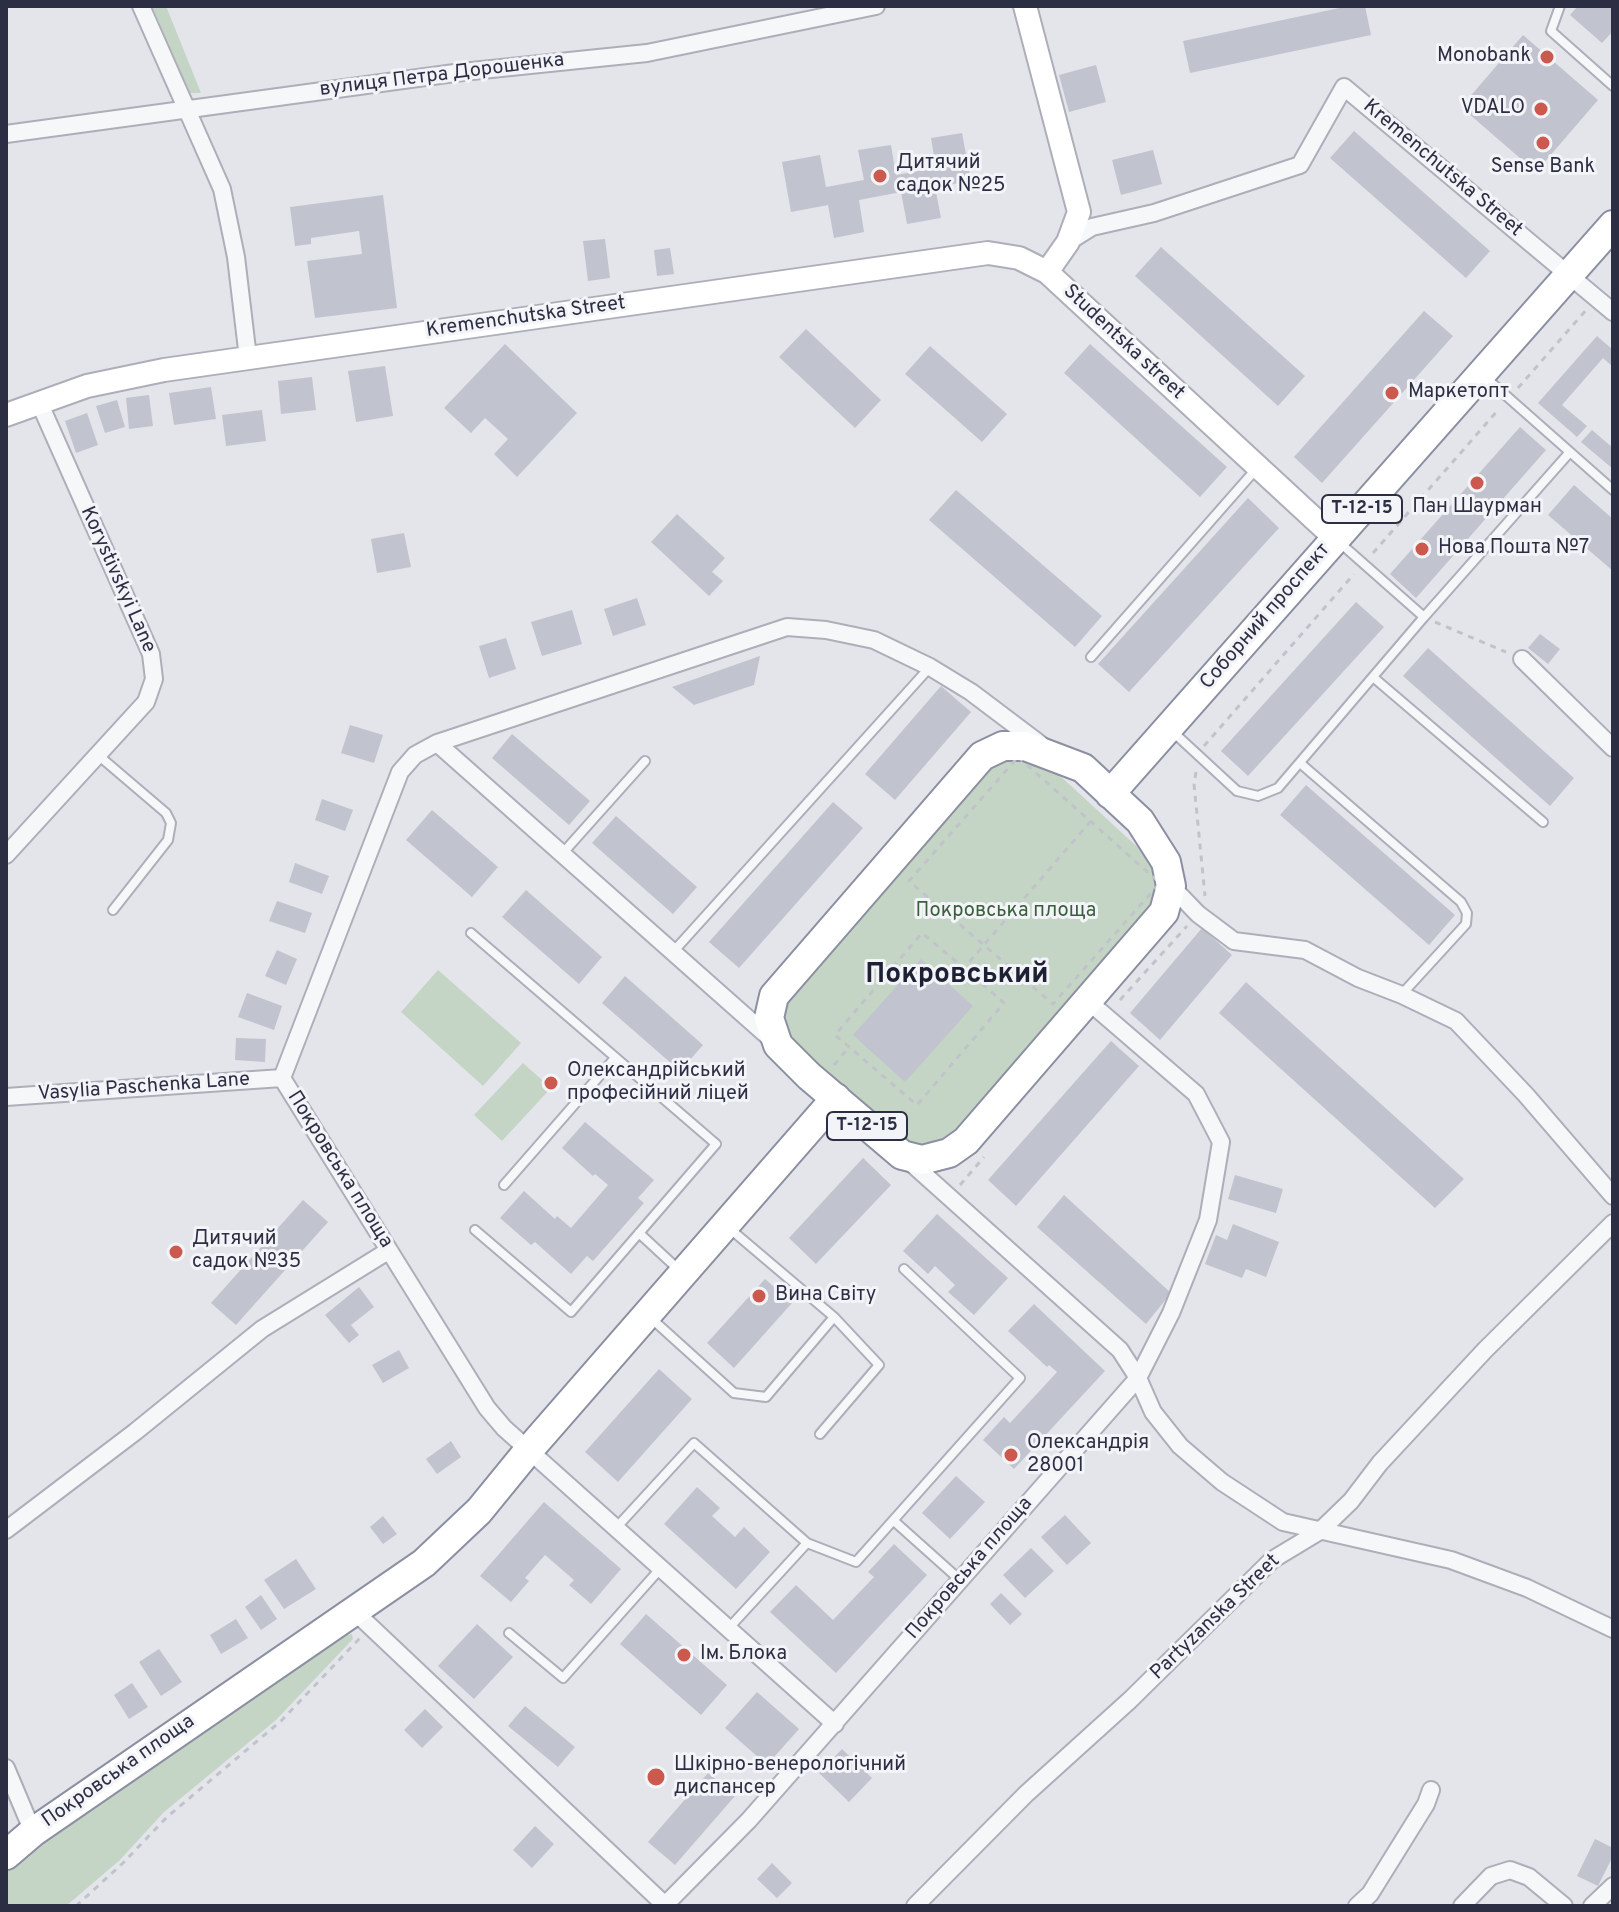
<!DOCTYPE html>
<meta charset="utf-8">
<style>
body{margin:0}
#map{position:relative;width:1619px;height:1912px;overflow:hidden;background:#e4e5eb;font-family:Overpass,sans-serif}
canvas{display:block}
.frame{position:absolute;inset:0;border:8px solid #2c2e43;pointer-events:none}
</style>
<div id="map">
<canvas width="1619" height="1912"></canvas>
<div class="frame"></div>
</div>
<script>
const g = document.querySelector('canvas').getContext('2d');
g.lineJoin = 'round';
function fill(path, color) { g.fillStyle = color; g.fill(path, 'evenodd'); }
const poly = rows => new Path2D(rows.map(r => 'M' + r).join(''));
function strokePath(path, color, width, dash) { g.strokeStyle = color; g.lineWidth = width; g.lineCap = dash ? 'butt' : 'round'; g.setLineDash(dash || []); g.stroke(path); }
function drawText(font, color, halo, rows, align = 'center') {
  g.font = font + ' Overpass,sans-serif'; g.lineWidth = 6; g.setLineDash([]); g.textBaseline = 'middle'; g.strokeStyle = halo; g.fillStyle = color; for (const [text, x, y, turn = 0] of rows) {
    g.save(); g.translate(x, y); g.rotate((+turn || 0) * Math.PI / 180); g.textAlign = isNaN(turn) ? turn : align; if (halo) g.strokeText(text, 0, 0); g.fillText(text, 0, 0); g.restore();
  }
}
const green = poly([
 [152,6,166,6,201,93,190,93],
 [1019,754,1045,762,1157,865,1164,888,1154,914,960,1135,931,1146,901,1144,790,1045,784,1017,789,992,985,763],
 [438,970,521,1043,483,1086,401,1012],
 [523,1063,551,1088,502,1141,474,1115],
 [352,1634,353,1639,276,1720,164,1812,120,1860,66,1906,6,1906,6,1869,27,1850,338,1637]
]);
const building = poly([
 [1349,6,1365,6,1371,35,1190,73,1183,41],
 [1578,6,1613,6,1613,31,1602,43,1570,15],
 [1523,35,1598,100,1536,172,1461,107],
 [1096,65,1106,102,1069,112,1059,75],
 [1354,131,1490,251,1466,278,1330,158],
 [962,133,971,181,935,187,941,218,907,224,901,192,859,200,864,232,834,238,828,205,791,212,782,162,820,155,826,187,864,180,858,150,891,145,896,175,936,168,931,138],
 [1153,150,1162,184,1121,195,1112,160],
 [383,195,397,308,315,318,307,261,362,254,359,231,311,238,311,244,295,246,290,207],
 [605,239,610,278,588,281,583,241],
 [1161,247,1305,376,1278,406,1135,276],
 [670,248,674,274,657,276,654,250],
 [1424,311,1453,336,1322,483,1294,457],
 [806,329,881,400,855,428,779,357],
 [1597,336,1613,350,1613,367,1603,358,1562,405,1587,426,1577,437,1538,403],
 [505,344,577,413,517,477,494,454,508,439,485,418,471,433,444,408],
 [1090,344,1227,467,1200,497,1064,373],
 [930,346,1007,414,982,442,905,374],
 [385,366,393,416,356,422,348,371],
 [312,377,316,410,281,414,278,381],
 [211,387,216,419,174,425,169,393],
 [149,395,153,426,129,429,126,398],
 [117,400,125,427,105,433,96,406],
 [262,410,266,441,226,446,222,415],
 [87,413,98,445,76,453,65,421],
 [1520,427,1546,450,1416,598,1390,574],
 [1592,430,1613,448,1613,469,1581,442],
 [1574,485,1613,519,1613,571,1548,515],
 [956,490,1102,616,1075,647,929,520],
 [1248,498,1279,528,1129,692,1098,664],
 [677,514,725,558,712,572,723,581,709,596,651,542],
 [404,533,411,567,377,573,371,539],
 [637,598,646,625,613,636,604,609],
 [1356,602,1384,627,1248,776,1221,751],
 [572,610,582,644,542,656,531,622],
 [1540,634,1560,649,1548,664,1528,648],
 [506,638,516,669,489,678,479,646],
 [1428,648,1574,778,1550,806,1403,676],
 [760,656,754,685,694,705,672,687],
 [941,686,971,712,895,800,865,774],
 [350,725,383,735,374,763,341,753],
 [512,734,590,801,569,825,492,758],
 [1306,785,1455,915,1429,945,1280,815],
 [322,799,353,810,345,831,315,820],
 [833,802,863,828,739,968,709,942],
 [432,810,498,867,472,897,406,840],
 [616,816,697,887,673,914,592,843],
 [295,863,329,876,322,894,289,882],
 [526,890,602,957,579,984,502,917],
 [277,901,312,913,305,933,269,921],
 [1202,928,1232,955,1160,1040,1130,1013],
 [277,950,297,959,286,985,265,976],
 [921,959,973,1006,905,1082,853,1035],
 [625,976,703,1045,680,1071,602,1003],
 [1246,982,1464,1179,1435,1208,1219,1013],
 [247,993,282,1006,274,1030,238,1017],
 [236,1038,266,1039,265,1062,235,1060],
 [1111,1041,1139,1066,1016,1206,988,1180],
 [585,1122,654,1180,638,1198,644,1203,593,1261,587,1256,571,1274,535,1242,531,1245,500,1218,524,1191,555,1219,557,1216,571,1228,608,1185,595,1174,593,1176,562,1148],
 [863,1158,891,1185,816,1264,789,1238],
 [1235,1175,1283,1189,1276,1213,1228,1199],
 [1064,1195,1171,1293,1146,1324,1037,1227],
 [303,1200,328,1222,236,1325,211,1303],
 [937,1214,1008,1278,974,1315,948,1292,955,1285,935,1266,928,1274,903,1251],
 [1233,1224,1279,1242,1266,1277,1246,1269,1242,1278,1205,1264,1216,1235,1227,1240],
 [765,1279,792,1303,734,1368,707,1343],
 [359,1287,374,1307,351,1325,359,1335,349,1343,325,1315],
 [1034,1304,1105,1371,1014,1469,983,1440,1004,1417,1010,1423,1057,1372,1049,1365,1047,1367,1008,1331],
 [399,1350,409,1368,383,1383,372,1365],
 [659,1369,692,1399,618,1482,585,1452],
 [451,1441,461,1457,437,1474,426,1459],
 [956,1476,985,1502,950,1539,922,1513],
 [697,1487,720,1508,712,1516,735,1537,744,1527,770,1552,736,1589,664,1524],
 [544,1502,621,1569,591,1604,569,1585,574,1580,545,1555,525,1578,529,1581,511,1602,480,1576],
 [1065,1515,1091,1543,1067,1565,1041,1537],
 [383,1516,397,1534,383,1544,370,1527],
 [894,1544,927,1575,836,1673,770,1612,796,1585,833,1620,874,1577,868,1572],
 [1031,1548,1054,1571,1025,1598,1003,1575],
 [296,1559,316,1589,284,1609,264,1580],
 [1001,1593,1022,1614,1010,1625,990,1604],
 [261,1595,277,1619,261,1630,245,1607],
 [646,1614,727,1685,701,1715,620,1644],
 [236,1619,248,1638,221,1654,210,1635],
 [477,1624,513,1657,474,1699,438,1666],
 [159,1649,182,1682,161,1696,139,1662],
 [132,1683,148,1707,129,1719,114,1695],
 [757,1692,799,1729,767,1765,725,1728],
 [525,1706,575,1747,558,1767,508,1726],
 [425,1709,443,1727,422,1748,404,1730],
 [842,1749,872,1778,849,1802,819,1773],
 [708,1773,735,1796,675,1865,648,1842],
 [535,1826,554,1844,532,1868,513,1850],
 [1595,1839,1613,1848,1613,1856,1598,1886,1577,1876],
 [772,1863,792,1883,777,1898,757,1879]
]);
const path = poly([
 [1518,388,1587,309],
 [1373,553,1499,409],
 [1435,622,1506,652],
 [1204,746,1354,574],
 [1018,757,1160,883,1053,1004,909,881,1018,757],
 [1196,772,1194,784,1205,896],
 [964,968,1004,1003,917,1105,835,1035,922,933,964,968,1090,822],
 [1120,1000,1187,926],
 [834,1065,849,1047],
 [960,1185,984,1157],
 [76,1906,123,1863,167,1817,281,1721,360,1638]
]);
const lane = poly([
 [1560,6,1551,31,1613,86],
 [1485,377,1613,490],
 [1339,542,1424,617,1570,452],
 [1091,657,1257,468],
 [1373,677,1543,822],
 [1172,731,1237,791,1258,796,1278,788,1424,617],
 [98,755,166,813,171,823,168,840,113,910],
 [1300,763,1461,902,1467,913,1466,924,1402,994],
 [562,854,645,761],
 [471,933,716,1144,571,1312,475,1230],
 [673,952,930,667],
 [504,1185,615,1058],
 [729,1228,834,1317,879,1365,820,1434],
 [639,1233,679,1270],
 [652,1319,734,1393,766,1397,834,1317],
 [894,1521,960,1580],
 [615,1529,694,1443,807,1543],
 [728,1629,807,1543,856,1562,1020,1378,904,1269],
 [509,1633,563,1678,660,1569]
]);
const street = poly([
 [141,6,222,189,236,257,248,358],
 [6,134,462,72,647,53,876,6],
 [1068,242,1092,227,1154,213,1300,165,1344,87,1613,312],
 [1522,659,1613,748],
 [437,743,771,1039],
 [6,855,146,702,154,679,151,654,39,402],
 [1171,886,1198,914,1234,941,1305,950,1358,978,1402,995,1456,1021,1526,1095,1613,1196],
 [282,1078,400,772,415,755,437,743,787,627,826,630,874,640,930,667,971,692,1040,744],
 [282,1078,487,1408,504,1428,835,1724],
 [6,1097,282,1078],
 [909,1161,1120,1350,1138,1378,1153,1412,1180,1446,1222,1482,1283,1522,1451,1560,1527,1588,1613,1629],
 [6,1530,135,1432,262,1329,388,1251],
 [353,1610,666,1906],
 [6,1768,33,1832],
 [664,1906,749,1820,1138,1378,1171,1313,1208,1220,1221,1142,1196,1094,1088,1001],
 [915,1906,1026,1794,1130,1700,1272,1560,1320,1531,1351,1501,1380,1463,1485,1350,1613,1223],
 [1357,1906,1370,1894,1426,1804,1431,1790],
 [1462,1906,1491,1876,1510,1870,1529,1877,1564,1906],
 [1592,1906,1613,1886]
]);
const secondary = poly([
 [1025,6,1079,212,1068,242,1047,272,1336,539],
 [6,415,87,386,164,370,988,253,1019,258,1047,272]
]);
const highway = poly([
 [1003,746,1025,746,1083,768,1140,821,1166,862,1171,886,1164,912,966,1141,949,1153,922,1160,902,1155,809,1076,778,1045,769,1018,774,996,982,756,1003,746],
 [1110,794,1613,225],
 [6,1855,33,1832,424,1563,479,1511,528,1451,836,1098]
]);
const markers = [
 [1547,57,8,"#cb594d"],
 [1541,109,8,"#cb594d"],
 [1543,143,8,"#cb594d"],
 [880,176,8,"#cb594d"],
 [1392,393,8,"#cb594d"],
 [1477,483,8,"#cb594d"],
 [1422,549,8,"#cb594d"],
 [551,1083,8,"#cb594d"],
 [176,1252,8,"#cb594d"],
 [759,1296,8,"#cb594d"],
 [1011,1455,8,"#cb594d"],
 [684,1655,8,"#cb594d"],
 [656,1777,10,"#cb594d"]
];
const shields = [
 [1362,509,80],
 [867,1126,80]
];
const shieldNames = [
 ["Т-12-15",1362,509],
 ["Т-12-15",867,1126]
];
const poiNames = [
 ["Monobank",1531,57,"right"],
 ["VDALO",1525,109,"right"],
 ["Дитячий",896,164],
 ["садок №25",896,187],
 ["Sense Bank",1543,168,"center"],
 ["Маркетопт",1408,393],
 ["Пан Шаурман",1477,508,"center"],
 ["Нова Пошта №7",1438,549],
 ["Олександрійський",567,1072],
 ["професійний ліцей",567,1095],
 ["Дитячий",192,1240],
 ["садок №35",192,1263],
 ["Вина Світу",775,1296],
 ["Олександрія",1027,1444],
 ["28001",1027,1467],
 ["Ім. Блока",700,1655],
 ["Шкірно-венерологічний",674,1766],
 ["диспансер",674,1789]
];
const streetNames = [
 ["вулиця Петра Дорошенка",442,76,-7],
 ["Kremenchutska Street",1442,169,40],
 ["Kremenchutska Street",526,318,-8],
 ["Studentska street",1123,343,43],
 ["Korystivskyi Lane",117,580,66],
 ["Соборний проспект",1266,617,-49],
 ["Vasylia Paschenka Lane",144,1088,-4],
 ["Покровська площа",339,1170,58],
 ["Покровська площа",970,1569,-49],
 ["Partyzanska Street",1216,1618,-44],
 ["Покровська площа",119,1772,-35]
];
const parkNames = [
 ["Покровська площа",1006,912]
];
const districtNames = [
 ["Покровський",957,976]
];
fill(green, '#c5d5c5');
fill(building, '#c1c3ce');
strokePath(lane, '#adaeb9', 12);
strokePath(street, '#adaeb9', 20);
strokePath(secondary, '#adaeb9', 26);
strokePath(highway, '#8b8fa1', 32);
strokePath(path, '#c1c3ca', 3, [6, 6]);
strokePath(lane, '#f6f7f9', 8);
strokePath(street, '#f6f7f9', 16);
strokePath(secondary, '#fff', 22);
strokePath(highway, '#fff', 28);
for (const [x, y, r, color] of markers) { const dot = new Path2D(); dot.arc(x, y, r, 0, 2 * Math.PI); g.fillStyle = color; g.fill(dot); strokePath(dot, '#f3f4f8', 3); }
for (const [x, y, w] of shields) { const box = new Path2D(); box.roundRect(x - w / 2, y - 14, w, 28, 6); g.fillStyle = '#f3f4f8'; g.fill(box); strokePath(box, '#2c2e43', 2); }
drawText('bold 18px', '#2c2e43', null, shieldNames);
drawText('20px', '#2c2e43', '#f3f4f8', poiNames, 'left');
drawText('20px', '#2c2e43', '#f3f4f8', streetNames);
drawText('20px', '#395f3b', '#f3f4f8', parkNames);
drawText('bold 28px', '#1e2034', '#f3f4f8', districtNames);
</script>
